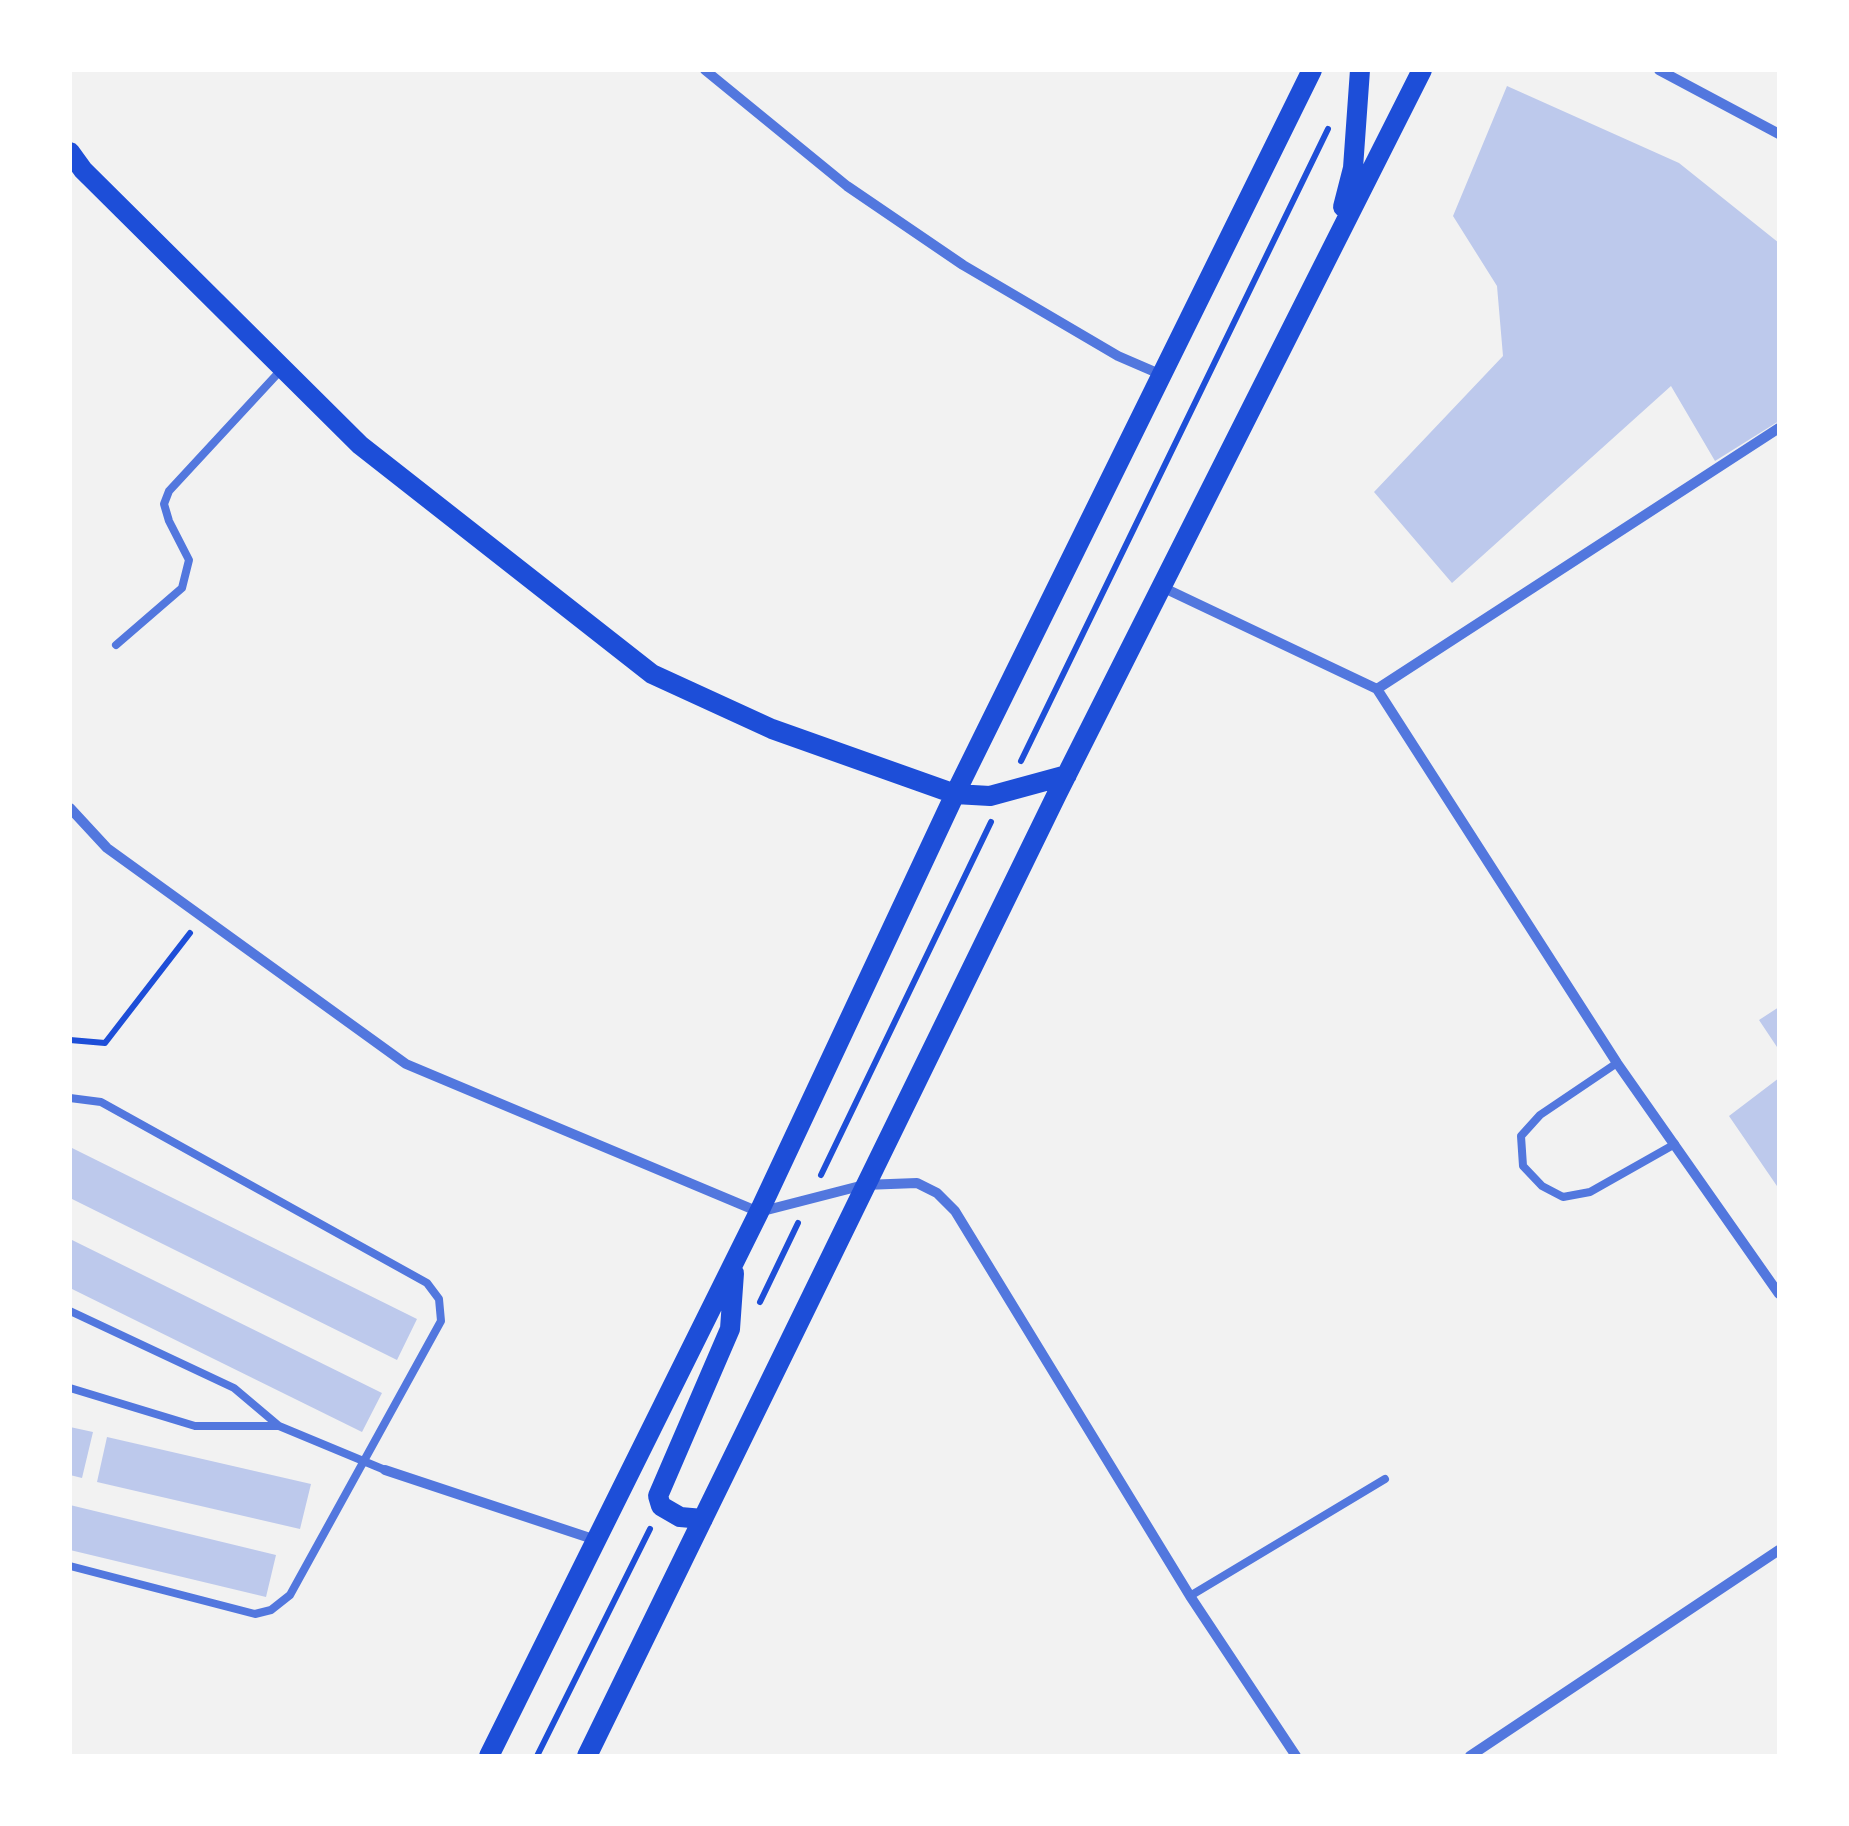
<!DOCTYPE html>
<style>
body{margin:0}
#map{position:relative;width:1849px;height:1826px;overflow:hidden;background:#f2f2f2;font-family:"Fira Sans",sans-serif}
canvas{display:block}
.frame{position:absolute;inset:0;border:72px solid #fff;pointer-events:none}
</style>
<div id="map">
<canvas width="1849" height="1826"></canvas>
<div class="frame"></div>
</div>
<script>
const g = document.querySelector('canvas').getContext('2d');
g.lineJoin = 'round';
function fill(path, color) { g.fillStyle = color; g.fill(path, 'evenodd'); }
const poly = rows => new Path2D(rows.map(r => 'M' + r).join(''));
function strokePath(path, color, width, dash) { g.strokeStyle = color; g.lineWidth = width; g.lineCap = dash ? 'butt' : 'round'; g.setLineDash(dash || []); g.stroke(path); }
const building = poly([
 [1507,86,1679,163,1779,243,1779,421,1715,461,1671,386,1452,583,1374,492,1503,356,1497,286,1453,216],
 [1779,1007,1779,1050,1759,1020],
 [1779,1078,1779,1189,1729,1116],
 [70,1147,417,1319,397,1360,70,1198],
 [70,1239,382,1393,362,1432,70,1288],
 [70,1427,93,1432,82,1478,70,1475],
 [107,1437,311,1484,300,1529,97,1482],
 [70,1505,276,1555,266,1597,70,1550]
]);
const path = poly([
 [1021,761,1328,129],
 [70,1040,105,1043,190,933],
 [821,1175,991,822],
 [760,1302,798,1223],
 [537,1756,650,1529]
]);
const service = poly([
 [116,645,182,588,189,560,169,521,164,504,169,491,281,370],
 [1617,1063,1540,1115,1521,1136,1523,1166,1542,1186,1563,1197,1590,1192,1675,1144],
 [70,1098,101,1102,427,1283,439,1299,441,1321,290,1595,271,1610,255,1614,70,1566],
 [70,1311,234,1388,279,1426,385,1470],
 [70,1388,195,1426,279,1426],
 [1190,1596,1385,1479]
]);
const minor = poly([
 [705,70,847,186,963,265,1118,356,1162,375],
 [1659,70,1779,134],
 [1162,587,1377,689,1617,1063,1779,1294],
 [1377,689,1779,428],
 [70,808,107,848,406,1064,759,1212,864,1185,917,1183,937,1193,955,1211,1190,1596,1296,1756],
 [385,1470,596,1540],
 [1470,1756,1779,1550]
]);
const secondary = poly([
 [70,152,83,170,360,445,652,674,772,729,955,794,990,796,1067,775],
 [1343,207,1353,168,1360,70],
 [703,1519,680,1517,661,1506,658,1496,730,1329,734,1273],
 [489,1756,759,1212,955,794,1312,70],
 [587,1756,1057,794,1422,70]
]);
fill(building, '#bdc9ec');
strokePath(path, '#1d4ed8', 6);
strokePath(service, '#5277de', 8);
strokePath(minor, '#5277de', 10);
strokePath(secondary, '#1d4ed8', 20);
</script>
